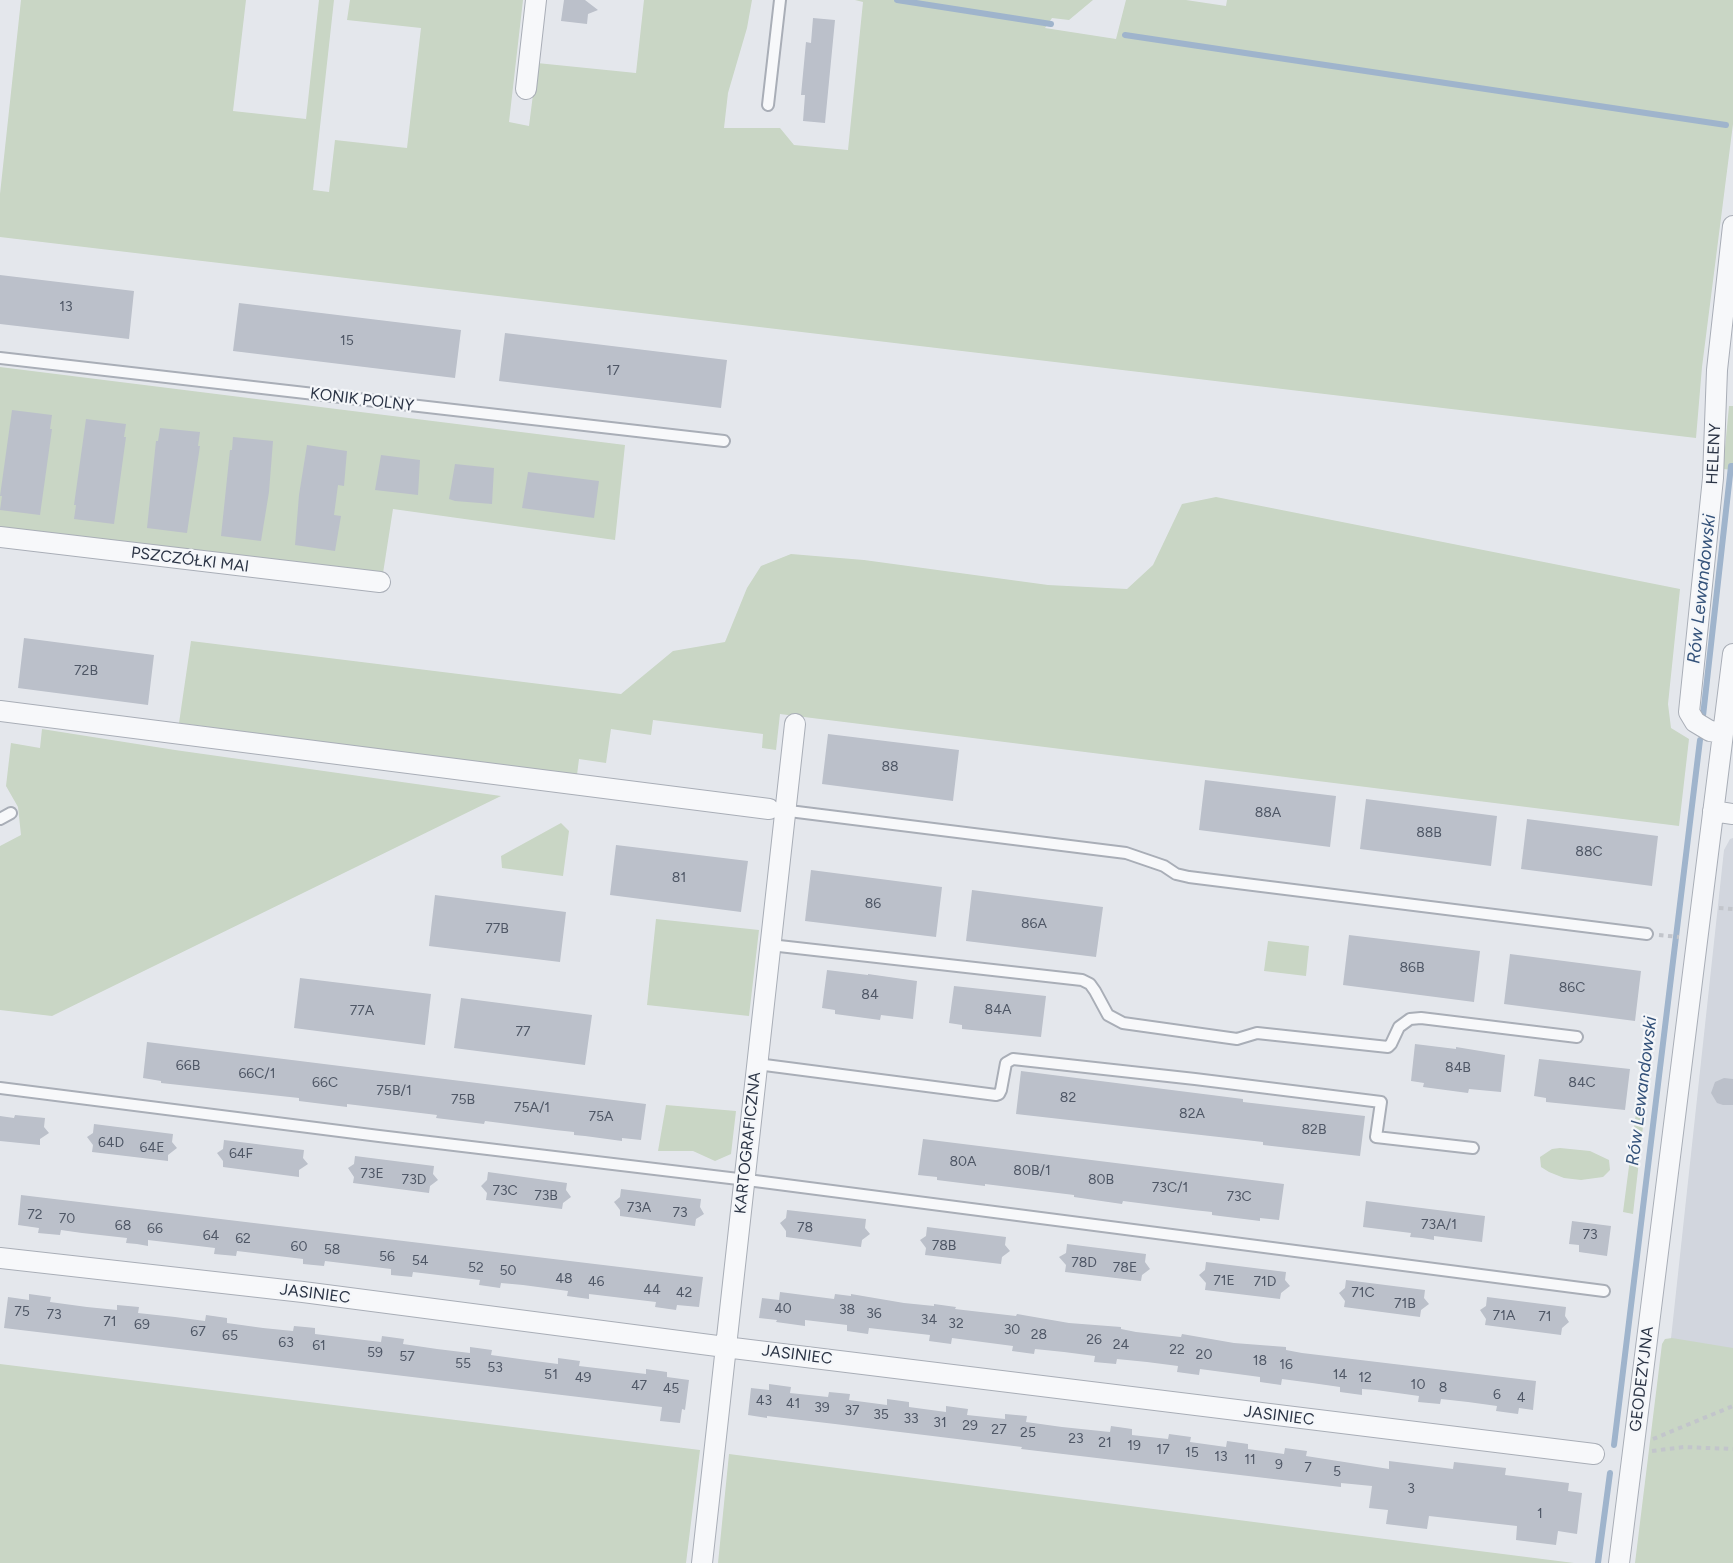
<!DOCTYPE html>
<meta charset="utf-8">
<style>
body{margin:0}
canvas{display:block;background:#e4e7ec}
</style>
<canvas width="1733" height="1563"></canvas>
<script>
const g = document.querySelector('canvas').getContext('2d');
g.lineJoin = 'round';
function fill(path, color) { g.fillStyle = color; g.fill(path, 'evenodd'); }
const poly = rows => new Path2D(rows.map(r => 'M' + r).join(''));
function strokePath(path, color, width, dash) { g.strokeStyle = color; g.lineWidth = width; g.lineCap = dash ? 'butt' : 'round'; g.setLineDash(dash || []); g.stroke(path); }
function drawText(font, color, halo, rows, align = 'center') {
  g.font = font + ' Figtree,sans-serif'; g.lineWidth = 4.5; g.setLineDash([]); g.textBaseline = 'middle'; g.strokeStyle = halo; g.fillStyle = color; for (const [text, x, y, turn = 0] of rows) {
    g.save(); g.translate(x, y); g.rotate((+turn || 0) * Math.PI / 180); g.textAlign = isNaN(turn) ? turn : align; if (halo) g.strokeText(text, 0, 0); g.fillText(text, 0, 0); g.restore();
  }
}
const built = poly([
 [1733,838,1733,1453,1658,1458,1724,850,1730,839]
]);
const green = poly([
 [21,0,246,0,233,111,306,119,319,0,334,0,313,190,329,192,335,140,407,148,421,28,347,20,350,0,523,0,509,122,529,126,537,63,636,73,644,0,752,0,747,28,728,93,724,128,780,128,794,145,848,150,863,2,855,0,1093,0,1069,20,1052,18,1045,28,1116,39,1126,0,1186,0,1226,6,1227,0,1733,0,1733,124,1702,367,1696,438,0,237,0,194],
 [0,367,625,445,615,540,393,509,381,586,0,543],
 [1729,406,1733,406,1733,470,1723,469],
 [1216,497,1680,589,1668,704,1671,728,1689,739,1679,826,780,714,776,750,762,748,763,734,653,720,651,735,611,729,606,763,579,759,577,775,179,723,191,641,621,694,673,651,725,642,747,588,761,566,791,554,864,560,1048,585,1127,589,1153,565,1182,504],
 [42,729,175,750,501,796,52,1016,0,1010,0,846,21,835,18,807,6,786,11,743,40,748],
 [561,823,569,831,563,876,502,868,501,856],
 [656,919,759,930,749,1016,647,1005],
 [1268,941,1309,946,1306,976,1264,971],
 [1646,1037,1653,1038,1633,1214,1623,1212],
 [666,1105,736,1111,731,1154,715,1161,693,1151,658,1151],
 [1560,1148,1590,1151,1609,1160,1610,1170,1603,1177,1581,1180,1564,1178,1549,1172,1541,1167,1540,1157,1552,1149],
 [1672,1338,1733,1348,1733,1563,1635,1563,1662,1344,1665,1339],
 [0,1364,700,1450,686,1563,0,1563],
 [729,1454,1416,1543,1574,1563,718,1563]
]);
const stream = poly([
 [897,0,1051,24],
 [1125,35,1726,125],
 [1703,716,1731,466,1733,466],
 [1614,1445,1700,740],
 [1598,1563,1610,1473]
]);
const building = poly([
 [564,0,585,0,598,10,588,14,587,24,561,21],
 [813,18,835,20,825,123,803,121,805,95,801,95,806,42,811,43],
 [0,275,134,291,129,339,0,324],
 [239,303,461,330,455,378,233,351],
 [505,333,727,360,721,408,499,381],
 [12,410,52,415,50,429,52,429,40,515,0,510,2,496,0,496],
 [86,419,126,424,124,437,126,437,114,524,74,519,76,505,74,505],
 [160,428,200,432,198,446,200,446,187,533,147,528,156,441,158,441],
 [233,437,273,441,269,492,261,541,221,536,230,450,232,450],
 [307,445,347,451,344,486,338,485,334,515,341,516,335,551,295,545,299,495],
 [381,455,420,460,418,495,375,490],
 [455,464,494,468,492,504,455,501,449,499],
 [528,472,599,481,594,518,522,508],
 [24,638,154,655,148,705,18,688],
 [828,734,959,750,953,801,822,784],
 [1205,780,1336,796,1330,847,1199,830],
 [1366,799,1497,816,1491,866,1360,849],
 [1527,819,1658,836,1652,886,1521,869],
 [616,845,748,861,741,912,610,895],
 [811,870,942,887,936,937,805,921],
 [972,890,1103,907,1096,957,966,941],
 [435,895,566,912,560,962,429,946],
 [1349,935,1480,951,1474,1002,1343,985],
 [1510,954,1641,971,1635,1021,1504,1004],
 [827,970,868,975,868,974,917,981,913,1019,881,1015,880,1020,835,1014,835,1010,822,1008],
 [300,978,431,994,425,1045,294,1028],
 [954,986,1046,996,1041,1037,962,1029,962,1025,949,1023],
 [461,998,592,1015,585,1065,454,1048],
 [147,1042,646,1104,641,1140,622,1138,622,1141,585,1136,574,1135,574,1132,555,1130,485,1121,484,1124,436,1118,437,1115,347,1104,347,1107,299,1101,299,1098,161,1083,161,1081,143,1078],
 [1415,1044,1456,1049,1456,1047,1505,1055,1501,1092,1469,1089,1468,1093,1423,1087,1424,1083,1411,1081],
 [1539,1059,1630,1069,1625,1110,1546,1102,1546,1098,1534,1096],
 [1021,1071,1243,1099,1243,1102,1365,1116,1360,1156,1263,1145,1263,1142,1016,1114],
 [1724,1078,1733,1079,1733,1105,1723,1105,1717,1103,1711,1093,1715,1082],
 [15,1115,45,1118,44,1127,49,1133,40,1139,40,1145,0,1141,0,1116,14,1118],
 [94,1124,173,1134,172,1142,177,1148,168,1155,168,1161,92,1152,93,1145,87,1137,93,1133],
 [923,1139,1284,1184,1279,1220,1260,1218,1260,1221,1212,1215,1212,1212,1193,1210,1123,1201,1122,1204,1074,1197,1074,1195,985,1184,985,1186,937,1180,937,1177,918,1175],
 [224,1140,304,1150,303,1158,308,1164,299,1170,299,1177,223,1167,223,1161,217,1153,223,1149],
 [355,1156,434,1166,433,1174,438,1180,430,1186,429,1193,353,1183,354,1177,348,1168,354,1164],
 [488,1172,567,1183,566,1190,571,1197,563,1203,562,1209,486,1200,487,1193,481,1186,487,1180],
 [621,1189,701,1199,700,1207,704,1214,696,1219,695,1226,620,1216,620,1210,614,1202,620,1197],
 [21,1195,703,1277,699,1307,677,1305,676,1310,655,1307,656,1302,589,1294,589,1299,567,1296,568,1291,523,1285,501,1283,500,1288,479,1285,480,1280,413,1272,412,1277,391,1275,391,1269,325,1261,324,1266,303,1264,303,1259,237,1251,236,1256,214,1254,215,1248,148,1240,148,1246,137,1244,126,1243,127,1238,82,1233,61,1230,60,1235,38,1233,39,1228,18,1225],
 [1366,1201,1485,1216,1482,1242,1434,1236,1434,1240,1422,1238,1410,1237,1411,1233,1363,1227],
 [787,1210,866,1219,865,1228,870,1234,862,1240,861,1247,786,1237,786,1231,780,1223,786,1218],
 [1572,1221,1611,1226,1607,1256,1579,1252,1579,1245,1569,1244],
 [927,1227,1006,1237,1005,1245,1010,1251,1002,1257,1001,1264,925,1255,926,1248,920,1240,926,1236],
 [1067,1244,1146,1254,1145,1262,1150,1269,1142,1275,1141,1281,1065,1272,1066,1265,1059,1257,1066,1253],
 [1206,1262,1286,1272,1285,1280,1290,1286,1281,1293,1280,1299,1205,1290,1206,1283,1199,1275,1205,1270],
 [1346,1280,1425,1290,1424,1298,1429,1304,1421,1310,1420,1317,1344,1307,1345,1301,1339,1293,1345,1288],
 [780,1292,834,1299,835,1294,851,1296,851,1294,904,1303,934,1306,934,1304,956,1307,955,1309,972,1311,1016,1316,1017,1314,1069,1323,1121,1327,1121,1329,1136,1332,1181,1337,1182,1334,1234,1343,1286,1347,1286,1350,1302,1353,1536,1381,1533,1410,1519,1408,1518,1414,1496,1411,1497,1406,1468,1402,1441,1399,1440,1404,1418,1402,1419,1396,1376,1390,1362,1389,1362,1395,1340,1392,1340,1387,1312,1383,1282,1379,1281,1385,1260,1382,1260,1377,1200,1369,1199,1375,1177,1372,1178,1366,1147,1362,1117,1359,1116,1364,1094,1362,1095,1356,1064,1352,1035,1349,1034,1354,1012,1351,1013,1346,952,1338,951,1344,929,1341,930,1335,869,1328,868,1334,847,1331,847,1325,805,1320,805,1326,776,1322,777,1320,759,1318,762,1298,779,1300],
 [29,1294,51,1297,50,1302,87,1307,117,1310,117,1305,139,1307,138,1313,175,1317,205,1321,206,1315,227,1318,227,1323,263,1328,293,1331,294,1326,305,1327,315,1328,315,1334,381,1342,382,1336,404,1339,403,1344,437,1349,470,1353,470,1347,492,1350,491,1355,527,1360,558,1364,558,1358,580,1361,579,1366,646,1374,646,1369,667,1372,667,1377,689,1380,685,1410,682,1409,680,1423,660,1421,662,1407,4,1328,8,1297,29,1300],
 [1487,1297,1566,1307,1565,1316,1569,1322,1562,1328,1561,1335,1485,1325,1486,1319,1480,1310,1486,1306],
 [769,1384,791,1387,790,1393,828,1397,829,1392,850,1394,849,1400,887,1405,887,1399,909,1402,909,1407,946,1412,946,1406,968,1409,967,1415,1005,1419,1005,1414,1027,1416,1026,1422,1062,1427,1110,1432,1111,1426,1132,1429,1132,1435,1168,1439,1169,1434,1191,1437,1190,1442,1226,1447,1227,1441,1248,1444,1248,1449,1284,1454,1285,1448,1307,1451,1306,1456,1389,1469,1389,1461,1453,1469,1454,1462,1506,1468,1505,1475,1569,1483,1568,1491,1582,1493,1577,1534,1558,1531,1556,1545,1516,1540,1517,1526,1429,1516,1427,1529,1386,1524,1388,1510,1369,1508,1372,1486,1341,1483,1341,1487,1021,1449,1022,1447,835,1424,767,1416,767,1418,748,1415,751,1388,769,1390]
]);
const path = poly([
 [1719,908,1733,909],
 [1659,935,1679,937],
 [1653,1439,1733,1406],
 [1652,1451,1684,1447,1733,1449]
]);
const lane = poly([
 [768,105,780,0],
 [0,358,724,441],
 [781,810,1126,853,1164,866,1176,874,1189,877,1647,934],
 [0,819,11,813],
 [770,945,1082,980,1090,984,1095,991,1108,1015,1123,1023,1237,1039,1257,1033,1388,1047,1391,1044,1399,1027,1410,1019,1421,1018,1577,1037],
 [757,1064,996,1095,999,1094,1001,1090,1006,1063,1013,1059,1195,1079,1381,1102,1376,1137,1473,1148],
 [0,1088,379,1136,755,1181,1604,1291]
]);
const street = poly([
 [526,89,536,0],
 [0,537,380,582],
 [0,711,769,809],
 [1723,733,1710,731,1695,722,1689,712,1713,478,1717,370,1733,226],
 [1713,811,1733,814],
 [0,1258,303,1292,725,1347,1594,1454],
 [702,1563,795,724],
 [1619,1563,1733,654]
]);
const numberNames = [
 ["13",66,307],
 ["15",347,341],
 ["17",613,371],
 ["72B",86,671],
 ["88",890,767],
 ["88A",1268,813],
 ["88B",1429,833],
 ["88C",1589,852],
 ["81",679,878],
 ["86",873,904],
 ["86A",1034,924],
 ["77B",497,929],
 ["86B",1412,968],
 ["86C",1572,988],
 ["84",870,995],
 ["84A",998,1010],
 ["77A",362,1011],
 ["77",523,1032],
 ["66B",188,1066],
 ["84B",1458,1068],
 ["66C/1",257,1074],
 ["66C",325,1083],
 ["84C",1582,1083],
 ["75B/1",394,1091],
 ["82",1068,1098],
 ["75B",463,1100],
 ["75A/1",532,1108],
 ["82A",1192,1114],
 ["75A",601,1117],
 ["82B",1314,1130],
 ["64D",111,1143],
 ["64E",152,1148],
 ["64F",241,1154],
 ["80A",963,1162],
 ["80B/1",1032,1171],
 ["73E",372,1174],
 ["73D",414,1180],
 ["80B",1101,1180],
 ["73C/1",1170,1188],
 ["73C",505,1191],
 ["73B",546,1196],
 ["73C",1239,1197],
 ["73A",639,1208],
 ["73",680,1213],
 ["72",35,1215],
 ["70",67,1219],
 ["73A/1",1439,1225],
 ["68",123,1226],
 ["78",805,1228],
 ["66",155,1229],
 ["73",1590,1235],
 ["64",211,1236],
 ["62",243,1239],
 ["78B",944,1246],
 ["60",299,1247],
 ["58",332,1250],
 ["56",387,1257],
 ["54",420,1261],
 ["78D",1084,1263],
 ["52",476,1268],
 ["78E",1125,1268],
 ["50",508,1271],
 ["48",564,1279],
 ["71E",1224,1281],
 ["46",596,1282],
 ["71D",1265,1282],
 ["44",652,1290],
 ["42",684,1293],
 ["71C",1363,1293],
 ["71B",1405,1304],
 ["40",783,1309],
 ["38",847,1310],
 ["75",22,1312],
 ["36",874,1314],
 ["73",54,1315],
 ["71A",1504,1316],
 ["71",1545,1317],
 ["34",929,1320],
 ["71",110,1322],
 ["32",956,1324],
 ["69",142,1325],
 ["30",1012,1330],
 ["67",198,1332],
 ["28",1039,1335],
 ["65",230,1336],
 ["26",1094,1340],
 ["63",286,1343],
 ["24",1121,1345],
 ["61",319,1346],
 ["22",1177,1350],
 ["59",375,1353],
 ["20",1204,1355],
 ["57",407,1357],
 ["18",1260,1361],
 ["55",463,1364],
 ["16",1286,1365],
 ["53",495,1368],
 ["51",551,1375],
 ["14",1340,1375],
 ["49",583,1378],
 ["12",1365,1378],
 ["10",1418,1385],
 ["47",639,1386],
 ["8",1443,1388],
 ["45",671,1389],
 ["6",1497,1395],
 ["4",1521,1398],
 ["43",764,1401],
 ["41",793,1404],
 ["39",822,1408],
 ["37",852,1411],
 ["35",881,1415],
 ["33",911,1419],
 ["31",940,1423],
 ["29",970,1426],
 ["27",999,1430],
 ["25",1028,1433],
 ["23",1076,1439],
 ["21",1105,1443],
 ["19",1134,1446],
 ["17",1163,1450],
 ["15",1192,1453],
 ["13",1221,1457],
 ["11",1250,1460],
 ["9",1279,1465],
 ["7",1308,1468],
 ["5",1337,1472],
 ["3",1411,1489],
 ["1",1540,1514]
];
const streetNames = [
 ["KONIK POLNY",362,400,7],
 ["HELENY",1714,454,-87],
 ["PSZCZÓŁKI MAI",190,560,7],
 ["KARTOGRAFICZNA",748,1143,-84],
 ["JASINIEC",315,1294,7],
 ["JASINIEC",797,1355,7],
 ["GEODEZYJNA",1642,1379,-83],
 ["JASINIEC",1279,1416,7]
];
const waterNames = [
 ["Rów Lewandowski",1702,589,-84],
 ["Rów Lewandowski",1642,1091,-83]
];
fill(built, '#d2d6de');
fill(green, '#c9d6c5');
strokePath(stream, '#9fb4cc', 6);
fill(building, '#bbc0ca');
strokePath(lane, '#a9aeb7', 14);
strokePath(street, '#a9aeb7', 22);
strokePath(path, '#c2c5cb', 4, [4.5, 4.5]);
strokePath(lane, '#f7f8fa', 10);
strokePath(street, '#f7f8fa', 20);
drawText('14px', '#4f5766', null, numberNames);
drawText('16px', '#2b3445', '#f4f6f9', streetNames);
drawText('italic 18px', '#34527a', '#f4f6f9', waterNames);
</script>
